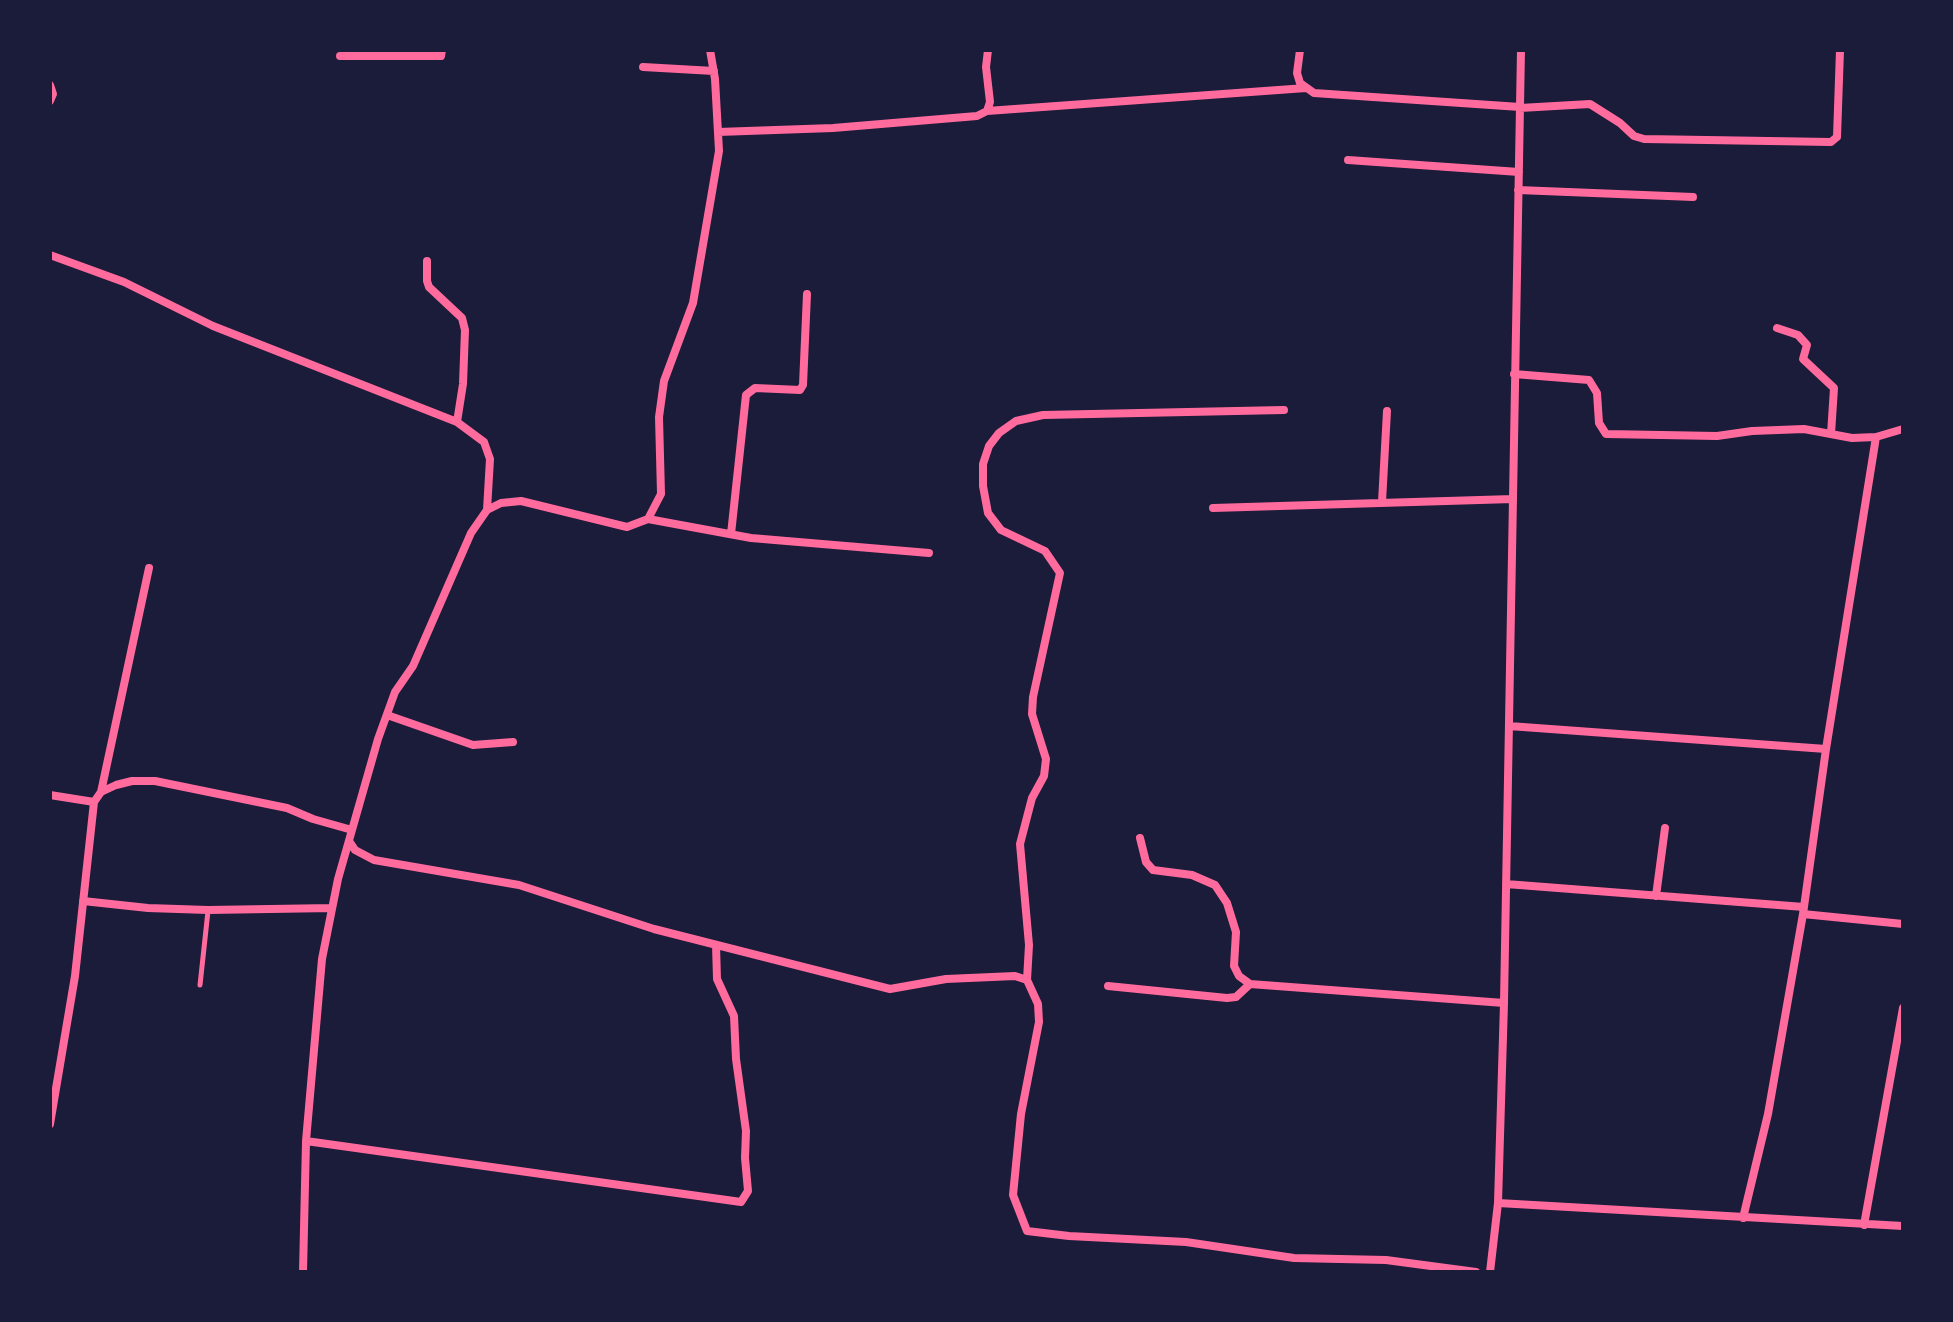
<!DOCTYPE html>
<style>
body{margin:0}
#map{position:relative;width:1953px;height:1322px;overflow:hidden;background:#1b1b3a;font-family:Barlow,sans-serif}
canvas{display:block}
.frame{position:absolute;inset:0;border:52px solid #1b1b3a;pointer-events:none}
</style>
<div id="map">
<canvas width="1953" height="1322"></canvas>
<div class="frame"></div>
</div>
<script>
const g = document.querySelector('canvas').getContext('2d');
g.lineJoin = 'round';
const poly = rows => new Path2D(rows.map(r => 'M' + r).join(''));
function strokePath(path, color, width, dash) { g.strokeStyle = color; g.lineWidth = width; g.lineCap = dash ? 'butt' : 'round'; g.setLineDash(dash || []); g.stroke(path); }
const service = poly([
 [200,985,208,911]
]);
const minor = poly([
 [1300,50,1297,73,1300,83,1314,93,1520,107],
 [340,56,441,56,442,50],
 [643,67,714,71],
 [50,85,53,94,50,101],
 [1520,108,1590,104,1620,123,1634,136,1644,139,1831,142,1837,137,1840,50],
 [987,111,1306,88],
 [718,132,833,128,977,116,987,111,990,102,986,67,988,50],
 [1348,160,1519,172],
 [1518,190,1693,197],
 [50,255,124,282,213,326,457,422,484,442,490,459,487,510],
 [427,261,427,281,429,287,462,318,465,330,463,384,457,422],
 [1777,328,1798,335,1807,345,1803,359,1834,388,1831,434],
 [1514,374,1589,380,1597,393,1599,423,1606,434,1717,436,1752,431,1804,429,1852,438,1876,437,1903,429],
 [1382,502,1387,411],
 [1213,508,1513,499],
 [648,519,751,538,929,553],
 [731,534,746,395,755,388,800,390,803,385,807,294],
 [387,715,473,745,513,742],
 [1509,726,1826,749,1803,914,1768,1114,1743,1218],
 [1826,749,1876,437],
 [101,792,149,568],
 [50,795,94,802,101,792,116,785,132,781,155,781,287,808,313,819,352,830],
 [1140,838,1146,862,1153,870,1192,875,1215,885,1227,903,1236,932,1234,966,1239,976,1250,984],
 [349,841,355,850,374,860,519,885,654,929,890,989,946,979,1015,976,1027,980,1038,1004,1039,1022,1021,1114,1013,1195,1027,1231,1069,1236,1186,1242,1294,1258,1386,1260,1476,1272],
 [1506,884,1804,907],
 [1656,896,1665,828],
 [83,901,148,908,208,910,332,908],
 [1803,914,1903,924],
 [1027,980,1029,945,1020,844,1032,798,1044,776,1046,759,1032,714,1033,697,1060,573,1045,551,1001,530,988,513,983,486,983,464,989,446,999,433,1016,421,1043,415,1284,410],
 [1108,986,1227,998,1236,997,1250,984,1504,1003],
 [50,1124,75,976,94,802],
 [306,1141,741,1202,748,1191,745,1158,746,1131,736,1059,734,1016,717,979,716,945],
 [1498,1203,1903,1226],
 [1864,1225,1903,1008],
 [303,1272,306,1141,322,959,338,879,378,739,395,692,413,666,471,533,487,510,501,503,521,501,627,527,648,519,661,494,659,417,664,381,693,303,719,151,715,79,710,50],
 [1490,1272,1498,1203,1504,1003,1521,50]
]);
strokePath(service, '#ff6b9d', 5);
strokePath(minor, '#ff6b9d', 8);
</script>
